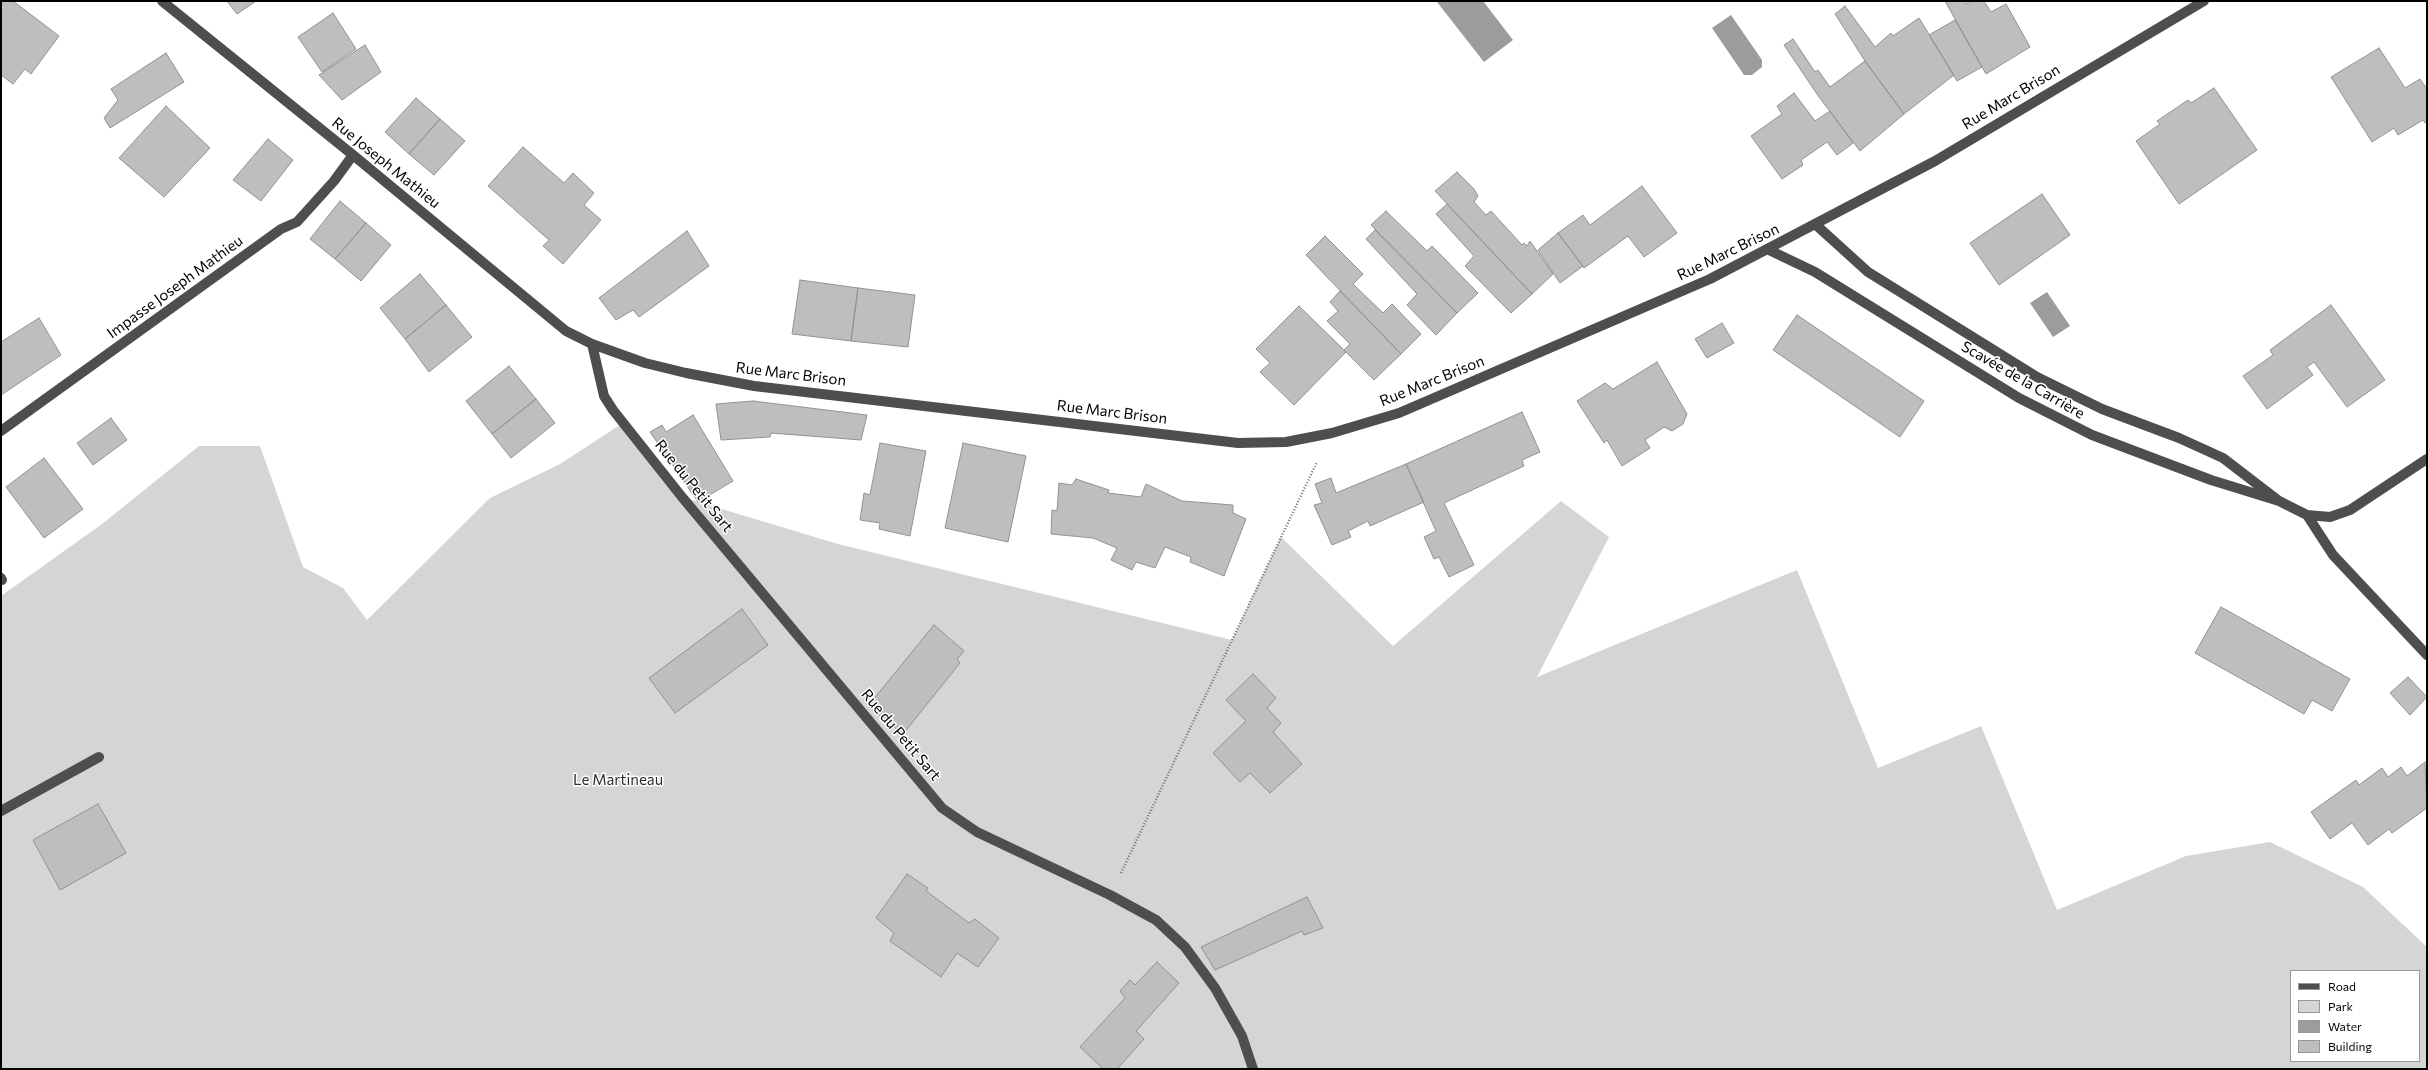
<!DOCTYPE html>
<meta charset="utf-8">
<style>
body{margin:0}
#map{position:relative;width:2428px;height:1070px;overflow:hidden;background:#fff;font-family:Commissioner,sans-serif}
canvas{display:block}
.frame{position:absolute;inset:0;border:2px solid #000;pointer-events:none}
.legend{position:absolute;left:2290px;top:970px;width:130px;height:92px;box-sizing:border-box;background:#fff;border:1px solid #999;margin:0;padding:5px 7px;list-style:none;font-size:12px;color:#000}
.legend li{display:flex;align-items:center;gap:8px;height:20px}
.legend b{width:20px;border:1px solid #999}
</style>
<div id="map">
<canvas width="2428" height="1070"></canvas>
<div class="frame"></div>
<ul class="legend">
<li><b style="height:5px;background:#4e4e4e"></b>Road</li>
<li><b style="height:11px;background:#d5d5d5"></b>Park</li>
<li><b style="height:11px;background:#9c9c9c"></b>Water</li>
<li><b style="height:11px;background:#bebebe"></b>Building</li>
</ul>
</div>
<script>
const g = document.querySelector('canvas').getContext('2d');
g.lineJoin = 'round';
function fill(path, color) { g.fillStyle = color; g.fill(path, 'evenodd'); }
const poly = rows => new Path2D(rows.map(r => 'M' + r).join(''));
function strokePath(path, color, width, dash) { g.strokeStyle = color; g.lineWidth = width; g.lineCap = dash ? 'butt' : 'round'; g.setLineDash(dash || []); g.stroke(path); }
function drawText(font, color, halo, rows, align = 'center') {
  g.font = font + ' Commissioner,sans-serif'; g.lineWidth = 3; g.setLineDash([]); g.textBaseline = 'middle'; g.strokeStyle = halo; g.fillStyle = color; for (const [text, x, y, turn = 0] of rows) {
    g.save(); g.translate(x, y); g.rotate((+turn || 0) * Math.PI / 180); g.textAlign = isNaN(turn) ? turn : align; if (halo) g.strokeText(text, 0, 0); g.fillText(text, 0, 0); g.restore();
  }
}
const green = poly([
 [623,423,682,497,838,544,1232,640,1281,537,1393,646,1561,501,1609,537,1537,677,1797,570,1878,768,1981,726,2057,910,2186,856,2270,842,2363,887,2427,947,2427,1069,1,1069,1,596,102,524,199,446,260,446,303,567,343,588,367,620,490,498,560,464],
 [2291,971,2419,971,2419,1061,2291,1061]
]);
const water = poly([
 [1483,1,1513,40,1484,62,1437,2],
 [1731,15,1762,60,1762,67,1752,75,1744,75,1712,28],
 [2047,292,2070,326,2053,337,2030,303]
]);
const building = poly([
 [1,1,13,1,59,36,31,74,25,69,13,84,1,75,1,1],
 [227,1,256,1,237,14,227,1],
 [1945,1,1966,1,1967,4,1971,1,1984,1,1991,12,2006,4,2030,47,1986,74,1945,1],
 [1845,6,1875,47,1891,33,1893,36,1919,18,1954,75,1904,114,1865,61,1835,14,1845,6],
 [333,13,356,49,322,72,298,37,333,13],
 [1955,20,1982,67,1957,81,1929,35,1955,20],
 [1793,39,1815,72,1818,70,1830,87,1865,61,1904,114,1860,151,1819,97,1784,45,1793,39],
 [365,45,381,72,342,100,319,75,365,45],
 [2379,48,2405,88,2420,79,2427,89,2427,121,2425,123,2423,120,2398,135,2394,128,2372,142,2331,77,2379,48],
 [166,53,184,82,110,128,104,118,118,100,111,89,166,53],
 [2214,88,2257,150,2179,204,2136,141,2160,124,2157,121,2188,100,2191,103,2214,88],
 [1794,93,1815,121,1830,111,1853,143,1837,155,1827,142,1801,160,1803,165,1782,179,1751,136,1782,114,1777,106,1794,93],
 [416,98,440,119,409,154,385,132,416,98],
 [166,106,210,148,164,197,119,158,166,106],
 [440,119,465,141,434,175,409,154,440,119],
 [268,139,293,160,261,201,233,180,268,139],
 [523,147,564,183,573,173,594,193,584,205,601,220,563,264,543,246,549,240,488,186,523,147],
 [1457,172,1474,189,1478,196,1474,202,1486,215,1491,211,1522,245,1524,243,1527,246,1530,241,1553,274,1532,294,1435,191,1457,172],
 [1642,186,1677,233,1644,257,1628,236,1584,268,1558,233,1583,215,1590,225,1642,186],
 [2042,194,2070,235,1999,285,1970,243,2042,194],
 [340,201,366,223,335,259,310,239,340,201],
 [1447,204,1532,294,1511,313,1465,266,1474,256,1436,214,1447,204],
 [1386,211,1427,251,1432,246,1478,293,1457,313,1371,225,1386,211],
 [366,223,391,245,361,281,335,259,366,223],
 [1375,230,1457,313,1436,335,1407,305,1417,294,1366,239,1375,230],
 [687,231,709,266,639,317,633,310,616,320,599,298,687,231],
 [1558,233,1583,266,1560,283,1538,250,1558,233],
 [1325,236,1363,274,1353,284,1383,313,1392,304,1421,334,1401,354,1306,255,1325,236],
 [420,274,446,305,405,339,380,308,420,274],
 [800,280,858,288,851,341,792,334,800,280],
 [858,288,915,295,908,347,851,341,858,288],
 [1340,291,1401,354,1374,380,1344,350,1350,344,1327,321,1338,311,1330,302,1340,291],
 [446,305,472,337,429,372,405,339,446,305],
 [2331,305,2385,380,2347,407,2314,362,2307,367,2313,375,2267,409,2243,376,2273,355,2270,350,2331,305],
 [1299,306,1346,352,1294,405,1260,372,1270,363,1256,349,1299,306],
 [1797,315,1924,401,1900,437,1773,350,1797,315],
 [39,318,61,355,1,395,1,342,39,318],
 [1722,323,1734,343,1707,358,1695,339,1722,323],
 [1657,362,1687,414,1683,424,1672,431,1664,427,1645,440,1650,448,1622,466,1607,440,1604,443,1577,401,1605,383,1613,389,1657,362],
 [509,366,536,399,492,434,466,401,509,366],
 [536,399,555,423,511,458,492,434,536,399],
 [753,401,867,415,861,440,771,433,770,437,721,440,716,404,753,401],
 [1522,412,1540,452,1522,460,1524,466,1444,503,1474,565,1449,577,1439,557,1434,559,1424,537,1436,531,1406,464,1522,412],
 [693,415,733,481,698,502,650,432,662,425,666,432,693,415],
 [111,418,127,440,93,465,77,443,111,418],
 [880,443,926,451,910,536,879,529,880,523,860,520,864,493,870,495,880,443],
 [963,443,1026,456,1008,542,945,528,963,443],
 [44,458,83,509,44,538,6,487,44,458],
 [1406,464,1424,502,1370,526,1368,521,1348,531,1351,537,1332,545,1314,505,1322,503,1315,484,1331,478,1336,493,1406,464],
 [1076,479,1109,490,1108,493,1141,497,1146,484,1182,501,1233,505,1233,513,1246,519,1224,576,1190,562,1191,557,1165,547,1155,568,1136,562,1132,570,1111,560,1117,548,1093,538,1051,534,1052,510,1057,511,1059,483,1072,485,1076,479],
 [2221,607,2350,679,2332,711,2312,700,2304,714,2195,653,2221,607],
 [742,609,768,645,675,713,649,678,742,609],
 [934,625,964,651,957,659,960,663,903,734,868,706,934,625],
 [1253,674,1276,698,1267,708,1281,723,1273,732,1302,764,1270,793,1250,773,1240,782,1213,753,1246,721,1226,700,1253,674],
 [2408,677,2427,697,2410,715,2390,693,2408,677],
 [2425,762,2427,808,2392,833,2389,829,2368,845,2352,823,2330,839,2311,812,2356,780,2359,785,2382,768,2388,777,2401,767,2407,776,2425,762],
 [98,804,126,853,60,890,33,840,98,804],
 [907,874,928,888,926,891,969,923,975,919,999,938,978,967,957,953,941,977,890,941,894,933,876,918,907,874],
 [1307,897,1323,928,1304,935,1302,931,1215,970,1201,947,1307,897],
 [1157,962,1179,983,1136,1031,1144,1039,1117,1069,1103,1069,1080,1047,1125,998,1120,991,1130,980,1135,985,1157,962]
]);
const path = poly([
 [1121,873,1317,462]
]);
const minor = poly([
 [162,1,353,155,566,331,592,344,645,363,686,373,754,386,1238,443,1286,442,1332,433,1399,413,1710,279,1935,161,2204,1],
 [1769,250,1815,272,2019,398,2092,435,2211,480,2279,501,2223,458,2179,438,2102,409,2037,377,1868,272,1815,224],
 [592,344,604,396,613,410,682,497,942,808,977,832,1110,895,1156,920,1185,947,1215,988,1242,1036,1253,1069],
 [1,431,281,229,297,222,334,181,353,155],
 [2279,501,2307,515,2330,517,2350,510,2427,459],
 [2307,515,2333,555,2427,655],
 [1,578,2,580],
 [1,811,99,757]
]);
const streetNames = [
 ["Rue Marc Brison",2011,97,-31],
 ["Rue Joseph Mathieu",386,163,39],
 ["Rue Marc Brison",1728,252,-26],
 ["Impasse Joseph Mathieu",175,287,-36],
 ["Rue Marc Brison",791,374,7],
 ["Scavée de la Carrière",2023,380,30],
 ["Rue Marc Brison",1432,381,-22],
 ["Rue Marc Brison",1112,412,7],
 ["Rue du Petit Sart",694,486,51],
 ["Rue du Petit Sart",901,735,50]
];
const parkNames = [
 ["Le Martineau",618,780]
];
fill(green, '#d5d5d5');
fill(water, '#9c9c9c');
fill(building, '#bebebe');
strokePath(building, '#929292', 1);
strokePath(path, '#707070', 2.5, [1, 2]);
strokePath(minor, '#4e4e4e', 10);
drawText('15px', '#000', '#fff', streetNames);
drawText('15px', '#2c2c2c', '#fff', parkNames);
</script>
